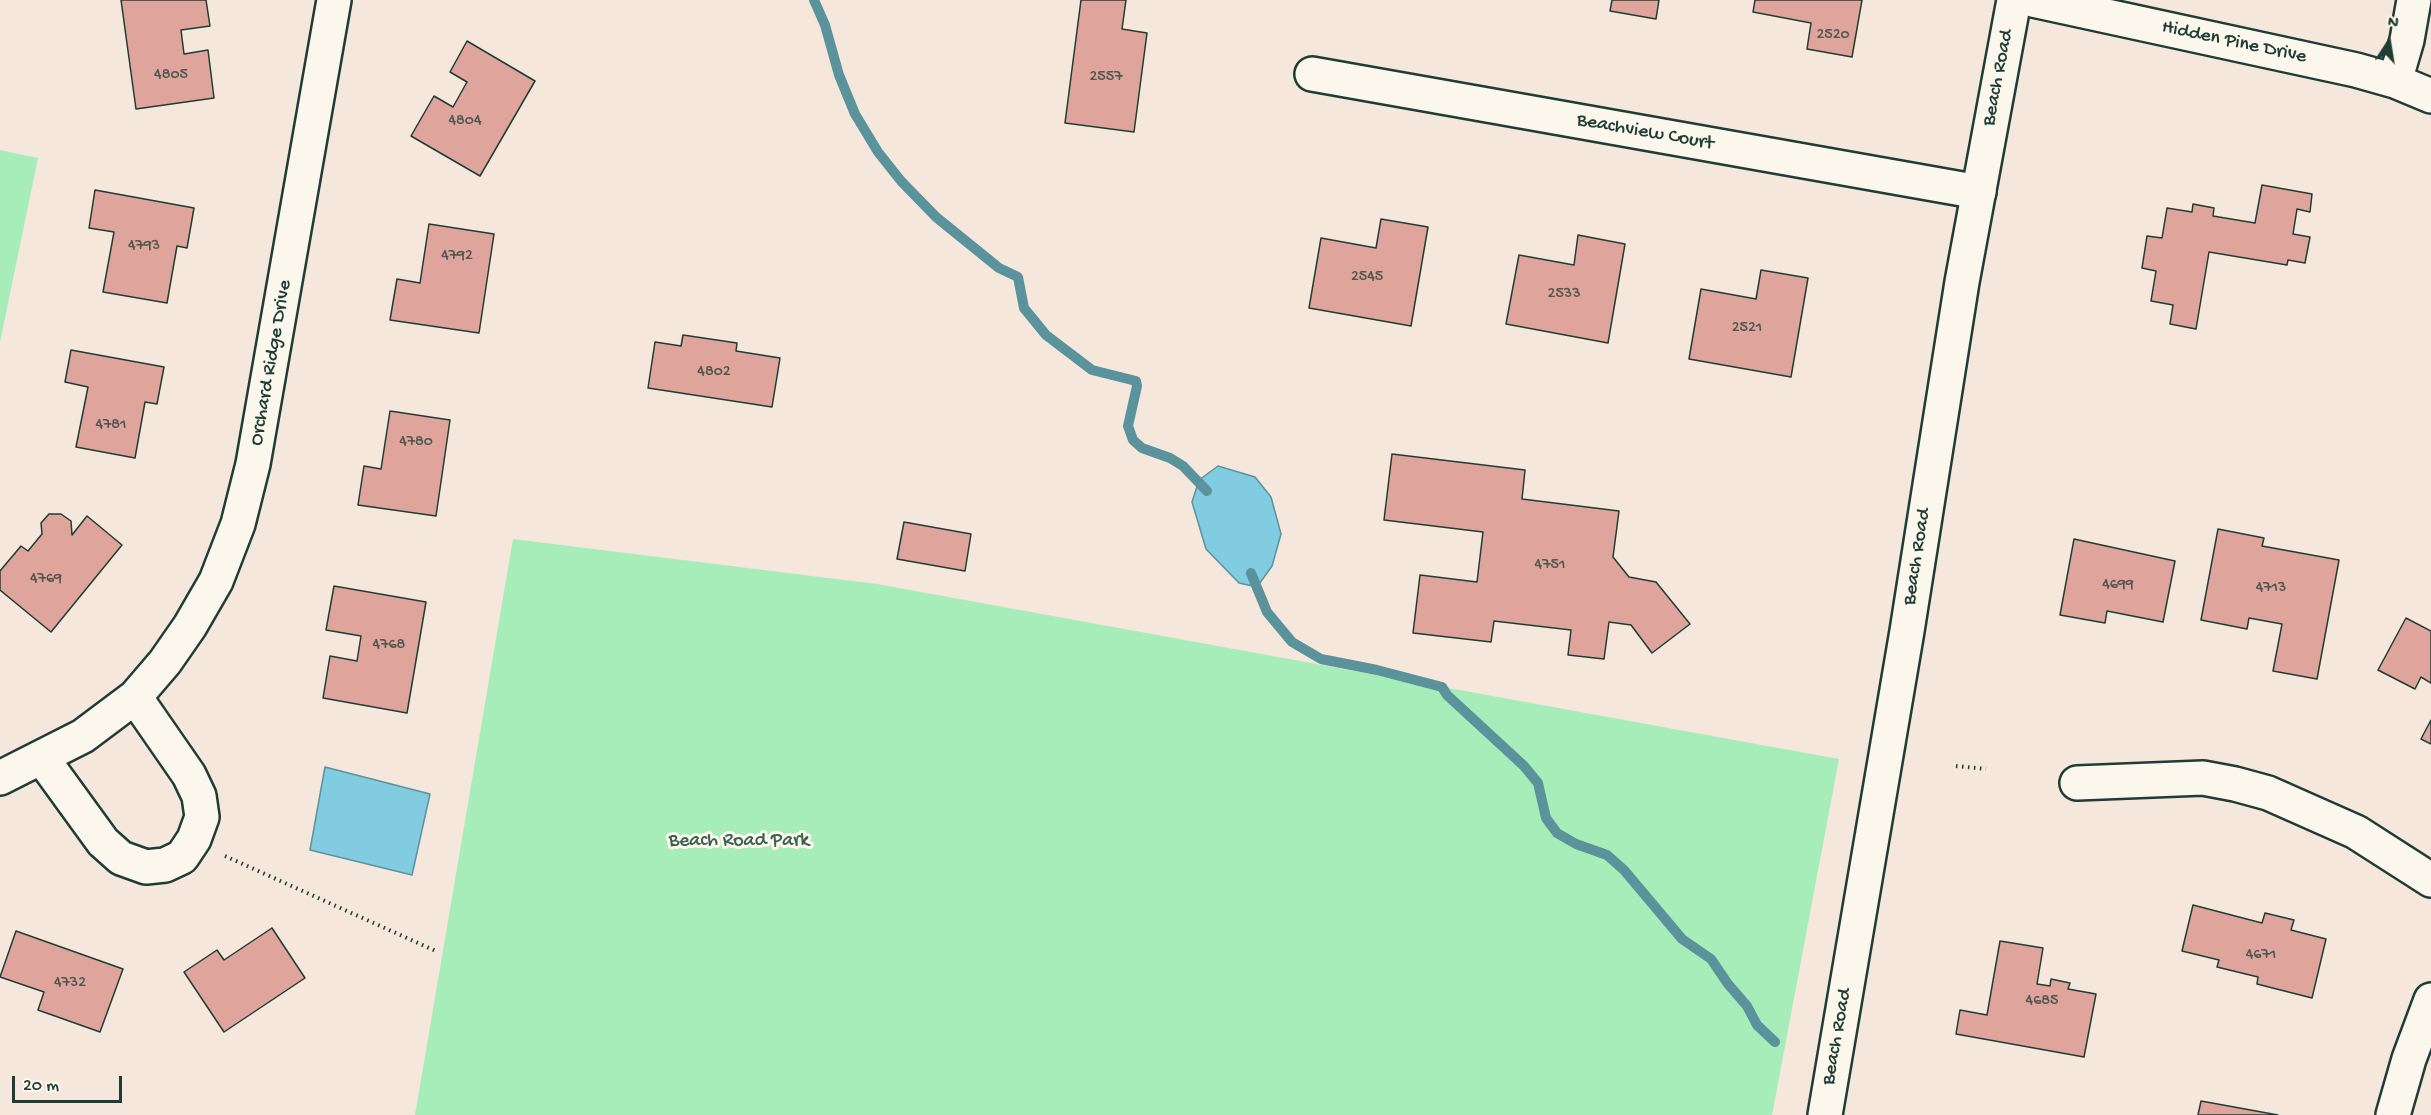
<!DOCTYPE html>
<style>
body{margin:0}
#map{position:relative;width:2431px;height:1115px;overflow:hidden;background:#f5e7dc;font-family:"Gochi Hand",sans-serif}
canvas{display:block}
.north{position:absolute;left:2359px;top:12px;width:60px;height:60px;-webkit-text-stroke:4px #fbf7ec;paint-order:stroke;rotate:12deg;font-size:16px;font-weight:700;line-height:24px;text-align:center;color:#1f3d34}
.north::after{content:'';display:block;margin:auto;width:21px;height:27px;background:#1f3d34;clip-path:polygon(50% 0,100% 100%,50% 72%,0 100%)}
.scale{position:absolute;left:12px;top:1076px;width:110px;height:27px;box-sizing:border-box;border:3px solid #1f3d34;border-top:0;padding-left:8px;font-size:18px;line-height:21px;white-space:nowrap;color:#1f3d34;-webkit-text-stroke:4px #fbf7ec;paint-order:stroke}
</style>
<div id="map">
<canvas width="2431" height="1115"></canvas>
<div class="north">N</div>
<div class="scale">20 m</div>
</div>
<script>
const g = document.querySelector('canvas').getContext('2d');
g.lineJoin = 'round';
function fill(path, color) { g.fillStyle = color; g.fill(path, 'evenodd'); }
const poly = rows => new Path2D(rows.map(r => 'M' + r).join(''));
function strokePath(path, color, width, dash) { g.strokeStyle = color; g.lineWidth = width; g.lineCap = dash ? 'butt' : 'round'; g.setLineDash(dash || []); g.stroke(path); }
function drawText(font, color, halo, rows, align = 'center') {
  g.font = font + ' "Gochi Hand",sans-serif'; g.lineWidth = 6; g.setLineDash([]); g.textBaseline = 'middle'; g.strokeStyle = halo; g.fillStyle = color; for (const [text, x, y, turn = 0] of rows) {
    g.save(); g.translate(x, y); g.rotate((+turn || 0) * Math.PI / 180); g.textAlign = isNaN(turn) ? turn : align; if (halo) g.strokeText(text, 0, 0); g.fillText(text, 0, 0); g.restore();
  }
}
const green = poly([
 [0,150,38,158,0,342],
 [513,539,877,584,1839,759,1772,1115,415,1115]
]);
const water = poly([
 [1218,466,1255,477,1271,497,1281,534,1272,566,1257,587,1239,583,1206,549,1192,502,1199,480,1218,466],
 [325,767,430,794,412,875,310,850,325,767]
]);
const stream = poly([
 [814,0,825,25,839,75,855,114,878,152,901,181,936,217,999,268,1018,277,1024,308,1046,335,1092,370,1136,381,1137,386,1128,426,1133,440,1142,448,1170,458,1183,466,1207,491],
 [1251,573,1267,612,1292,642,1321,659,1377,670,1442,687,1447,695,1524,766,1538,783,1546,818,1557,833,1576,844,1607,855,1624,870,1682,939,1711,959,1728,984,1747,1006,1757,1025,1775,1042]
]);
const building = poly([
 [121,0,206,0,210,26,181,30,184,54,208,50,214,98,136,109,121,0],
 [1081,0,1126,0,1122,29,1147,33,1134,132,1065,123,1081,0],
 [1612,0,1659,0,1656,19,1610,11,1612,0],
 [1755,0,1862,0,1852,57,1807,49,1811,23,1753,12,1755,0],
 [467,41,535,81,480,176,411,136,434,96,453,107,467,82,450,72,467,41],
 [2262,185,2312,194,2310,212,2297,209,2293,234,2310,237,2305,263,2288,260,2287,265,2209,252,2196,329,2170,324,2173,305,2151,301,2156,271,2142,268,2147,236,2162,238,2167,208,2192,212,2193,204,2214,208,2213,216,2255,223,2262,185],
 [95,190,194,208,187,248,177,246,167,303,103,292,114,232,89,228,95,190],
 [1381,219,1428,227,1411,326,1309,308,1321,238,1376,248,1381,219],
 [429,224,494,234,479,333,390,320,397,279,420,283,429,224],
 [1578,235,1625,244,1608,343,1506,324,1519,255,1574,265,1578,235],
 [1761,270,1808,278,1791,377,1689,359,1701,289,1756,299,1761,270],
 [683,335,737,343,736,351,780,358,772,407,648,388,655,342,681,346,683,335],
 [71,350,164,367,157,404,145,402,135,458,76,447,88,387,65,382,71,350],
 [390,411,450,420,436,516,358,505,364,466,381,469,390,411],
 [1392,454,1525,470,1522,499,1619,511,1613,557,1629,577,1656,582,1690,624,1652,653,1631,625,1609,622,1604,659,1568,655,1571,630,1494,621,1491,642,1413,633,1420,575,1477,582,1483,532,1384,520,1392,454],
 [49,514,61,514,71,521,72,535,87,516,122,545,51,632,0,590,0,571,21,546,28,551,42,534,41,523,49,514],
 [904,522,971,534,965,571,897,559,904,522],
 [2218,529,2264,538,2262,546,2339,560,2317,679,2273,671,2282,624,2249,618,2247,629,2201,620,2218,529],
 [2074,539,2175,561,2163,622,2107,611,2105,623,2060,615,2074,539],
 [334,586,426,602,407,713,323,698,330,656,357,661,361,636,326,630,334,586],
 [2406,618,2431,631,2431,683,2421,677,2415,689,2378,670,2406,618],
 [2431,720,2431,744,2421,739,2431,720],
 [2193,905,2262,923,2265,913,2294,920,2291,930,2326,939,2312,998,2257,984,2258,977,2217,967,2219,960,2182,951,2193,905],
 [272,928,305,978,224,1032,184,972,217,950,224,960,272,928],
 [16,931,123,969,100,1032,38,1010,44,992,0,977,16,931],
 [2000,941,2043,948,2037,984,2050,986,2051,979,2070,983,2068,989,2096,994,2084,1057,1956,1034,1960,1010,1987,1015,2000,941],
 [2201,1101,2278,1115,2198,1115,2201,1101]
]);
const path = poly([
 [1956,766,1986,769],
 [225,856,438,952]
]);
const minor = poly([
 [2033,0,2356,70,2395,81,2431,96],
 [1312,74,1979,192],
 [2395,81,2407,40,2414,0],
 [42,758,103,842,121,858,146,867,165,865,182,857,194,839,202,817,199,796,189,775,135,697],
 [0,778,83,736,135,697,165,662,190,626,216,581,238,524,253,464,334,0],
 [2077,783,2203,778,2235,784,2268,793,2356,832,2431,880],
 [2393,1115,2409,1059,2431,1000]
]);
const tertiary = poly([
 [1825,1115,1907,631,1962,282,2014,0]
]);
const numberNames = [
 ["2520",1833,36],
 ["4805",171,76],
 ["2557",1106,78],
 ["4804",465,122],
 ["4793",144,247],
 ["4792",457,257],
 ["2545",1367,278],
 ["2533",1564,295],
 ["2521",1747,329],
 ["4802",714,373],
 ["4781",111,426],
 ["4780",416,443],
 ["4751",1550,566],
 ["4769",46,580],
 ["4699",2118,586],
 ["4713",2271,589],
 ["4768",389,646],
 ["4671",2261,956],
 ["4732",70,984],
 ["4685",2042,1002]
];
const streetNames = [
 ["Hidden Pine Drive",2234,43,12],
 ["Beach Road",1999,78,-79],
 ["Beachview Court",1645,133,10],
 ["Orchard Ridge Drive",272,363,-80],
 ["Beach Road",1918,557,-81],
 ["Beach Road",1838,1037,-80]
];
const parkNames = [
 ["Beach Road Park",739,842]
];
fill(green, '#a6edb9');
fill(water, '#81cce0');
strokePath(water, '#5a939b', 1.5);
strokePath(stream, '#5a939b', 10);
fill(building, '#dfa59c');
strokePath(building, '#1f3d34', 1.5);
strokePath(minor, '#1f3d34', 38);
strokePath(tertiary, '#1f3d34', 38);
strokePath(path, '#1f3d34', 4, [1.5, 4.5]);
strokePath(minor, '#fbf7ec', 33);
strokePath(tertiary, '#fbf7ec', 33);
drawText('16px', '#4f574e', null, numberNames);
drawText('20px', '#1f3d34', '#fbf7ec', streetNames);
drawText('20px', '#3a604f', '#fbf7ec', parkNames);
</script>
